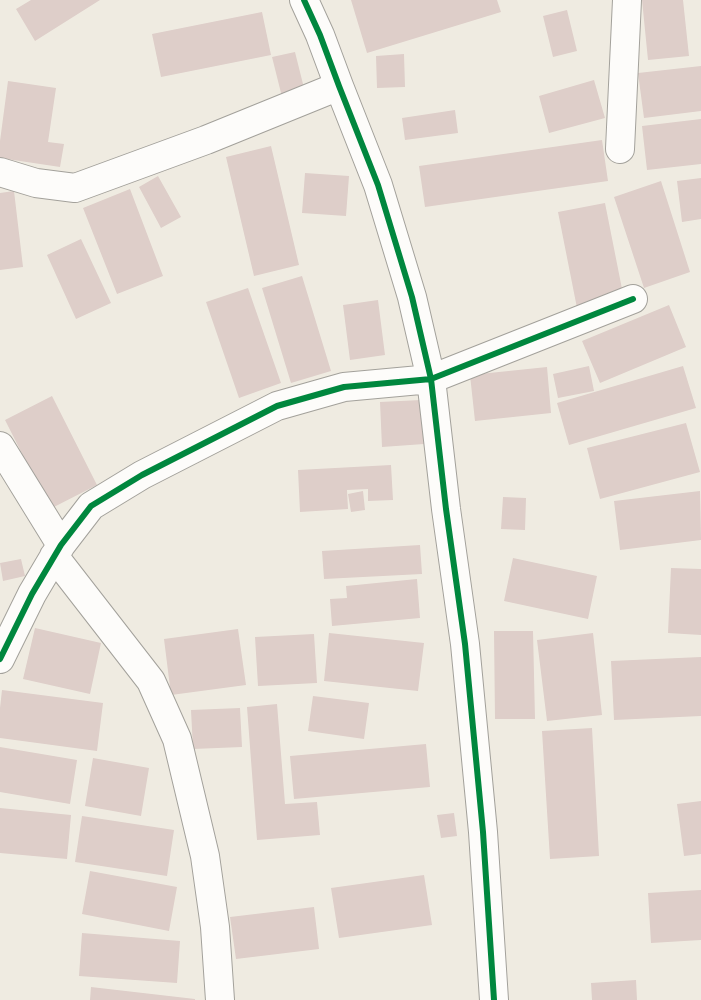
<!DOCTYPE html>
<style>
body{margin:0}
canvas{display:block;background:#efebe1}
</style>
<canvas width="701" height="1000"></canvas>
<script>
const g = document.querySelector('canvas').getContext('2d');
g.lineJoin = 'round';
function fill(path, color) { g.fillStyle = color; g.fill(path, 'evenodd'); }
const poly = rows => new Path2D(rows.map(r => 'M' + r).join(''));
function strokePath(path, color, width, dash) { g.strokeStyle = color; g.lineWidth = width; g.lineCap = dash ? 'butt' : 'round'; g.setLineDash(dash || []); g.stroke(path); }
const building = poly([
 [31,0,100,0,35,41,16,9],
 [351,0,497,0,501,12,367,53],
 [642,0,683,0,689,56,648,60],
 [567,10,577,51,553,57,543,16],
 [262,12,271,55,161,77,152,34],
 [295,52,305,92,282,97,272,57],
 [404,54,405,87,377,88,376,56],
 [701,66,701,111,644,118,638,73],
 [594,80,605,118,549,133,539,96],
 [8,81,56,88,48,142,64,144,60,167,0,158,0,141],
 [455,110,458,133,405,140,402,118],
 [701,119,701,164,647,170,642,126],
 [602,140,608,181,425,207,419,166],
 [271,146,299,265,254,276,226,157],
 [305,173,349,176,346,216,302,213],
 [158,176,181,217,161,228,139,187],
 [701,178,701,219,682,222,677,181],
 [661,181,690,272,644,288,614,197],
 [130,189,163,276,117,294,83,208],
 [14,191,23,267,0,270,0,193],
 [605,203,624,299,577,308,558,212],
 [81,239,111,303,76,319,47,255],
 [302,276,331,371,291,383,262,288],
 [248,288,281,383,239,398,206,302],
 [378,300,385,355,350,360,343,305],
 [669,305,686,347,600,383,582,341],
 [589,366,594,391,558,398,553,374],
 [683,366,696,408,569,445,557,403],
 [547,367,551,413,475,421,470,375],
 [52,396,97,485,50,509,5,420],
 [421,400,424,444,382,447,380,402],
 [686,423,700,472,600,499,587,448],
 [391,465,393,500,368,501,368,489,347,490,348,509,300,512,298,470],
 [363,491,365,510,351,512,348,494],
 [700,491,701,540,620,550,614,501],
 [503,497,526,498,525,530,501,529],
 [420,545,422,574,324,579,322,551],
 [513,558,597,576,588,619,504,601],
 [21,559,25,576,3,581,0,563],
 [671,568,701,569,701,635,668,633],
 [417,579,420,618,332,626,330,599,347,598,346,586],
 [35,628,101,643,90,694,23,679],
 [238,629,246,685,171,695,164,639],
 [494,631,533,631,535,719,495,719],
 [329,633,424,643,418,691,324,681],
 [593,633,602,715,547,721,537,640],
 [314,634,317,683,258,686,255,637],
 [701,657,701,716,614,720,611,661],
 [2,690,103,703,97,751,0,738,0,708],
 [313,696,369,703,364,739,308,731],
 [277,704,285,804,317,802,320,835,257,840,247,707],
 [240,708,242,747,193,749,191,710],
 [592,728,599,856,550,859,542,731],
 [426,744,430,787,294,799,290,756],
 [0,747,77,760,70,804,0,792],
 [93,758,149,768,141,816,85,806],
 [701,801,701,854,684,856,677,804],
 [0,808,71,815,67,859,0,853],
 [454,813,457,836,441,838,437,815],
 [82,816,174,830,167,876,75,862],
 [90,871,177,887,169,931,82,914],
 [424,875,432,925,339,938,331,888],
 [701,890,701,940,651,943,648,893],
 [314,907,319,949,236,959,230,917],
 [82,933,180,941,177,983,79,976],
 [636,980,637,1000,592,1000,591,983],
 [91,987,195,999,195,1000,90,1000]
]);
const street = poly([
 [304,0,320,35,339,86,378,185,412,297,431,379,446,509,465,644,483,832,494,1000],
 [620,149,627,0],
 [0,172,36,183,75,188,206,140,339,86],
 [0,446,61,545],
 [54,556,151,681,177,739,205,856,215,927,220,1000],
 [0,659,32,594,61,545,91,506,142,475,277,406,344,387,431,379,633,299]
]);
const cycleway = poly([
 [304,0,320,35,339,86,378,185,412,297,431,379,446,509,465,644,483,832,494,1000],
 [0,659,32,594,61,545,91,506,142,475,277,406,344,387,431,379,633,299]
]);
fill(building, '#decec9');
strokePath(street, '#a3a19b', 30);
strokePath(street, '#fdfcfa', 28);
strokePath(cycleway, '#00873e', 6);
</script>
